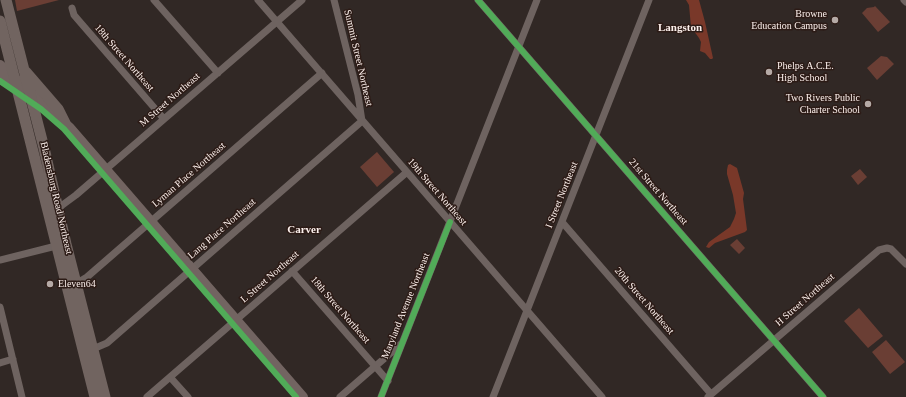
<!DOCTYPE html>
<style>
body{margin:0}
canvas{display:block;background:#312825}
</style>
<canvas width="906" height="397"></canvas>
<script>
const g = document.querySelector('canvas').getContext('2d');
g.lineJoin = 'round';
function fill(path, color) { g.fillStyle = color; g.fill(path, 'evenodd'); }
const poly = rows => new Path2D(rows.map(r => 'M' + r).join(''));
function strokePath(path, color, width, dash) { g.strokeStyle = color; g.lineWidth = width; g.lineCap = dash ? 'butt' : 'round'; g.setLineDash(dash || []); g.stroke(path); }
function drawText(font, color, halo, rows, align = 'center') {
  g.font = font + ' Georgia,serif'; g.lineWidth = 3; g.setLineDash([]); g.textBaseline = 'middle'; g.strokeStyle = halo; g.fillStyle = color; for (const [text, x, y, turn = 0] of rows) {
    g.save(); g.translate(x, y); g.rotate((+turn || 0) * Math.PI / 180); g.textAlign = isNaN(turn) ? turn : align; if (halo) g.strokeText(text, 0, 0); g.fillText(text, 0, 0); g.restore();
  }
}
const green = poly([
 [15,0,59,0,17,11],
 [875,6,890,22,878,32,862,13,867,8,874,7],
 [881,56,887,57,894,64,877,80,867,68],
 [377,152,394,172,377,187,360,167],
 [860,169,867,177,858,185,851,176],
 [737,239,745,248,739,254,730,245],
 [859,308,883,336,868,348,844,321],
 [886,340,905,362,890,374,872,352]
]);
const forest = poly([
 [686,0,699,0,705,22,713,58,712,59,710,59,705,53,700,51,701,42,699,38,691,27,689,5],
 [730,164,737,168,744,193,743,199,747,230,745,232,715,243,709,248,706,247,709,242,730,227,734,219,736,213,733,195,727,174,727,170,728,165]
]);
const minor = poly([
 [154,0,218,73],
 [258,0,602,397],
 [478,0,823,397],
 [904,0,906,2],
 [72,8,74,15,80,22,164,119],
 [55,210,57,209,76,195,302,0],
 [562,222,711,394],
 [0,260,60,245],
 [292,271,388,381],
 [74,285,87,277,322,73],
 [0,307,22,397],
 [93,349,107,343,362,121,358,95,334,0],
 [0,363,13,359],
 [170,377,188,397],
 [147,397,407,172],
 [340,397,401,344],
 [381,397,537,0],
 [493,397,649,0],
 [708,397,879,250,887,248,891,249,906,264]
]);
const secondary = poly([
 [0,65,70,128,303,397],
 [0,76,17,84]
]);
const primary = poly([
 [6,0,44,148,66,244,105,397],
 [0,21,95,397],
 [26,72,58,109,65,123]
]);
const cycleway = poly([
 [478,0,823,397],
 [0,81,41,109,64,129,296,397],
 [381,397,450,222]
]);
const markers = [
 [835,20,4,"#b5aaa6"],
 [769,72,4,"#b5aaa6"],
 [868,104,4,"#b5aaa6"],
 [50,284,4,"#b5aaa6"]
];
const poiNames = [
 ["Browne",827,14],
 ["Education Campus",827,26],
 ["Phelps A.C.E.",777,66,"left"],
 ["High School",777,78,"left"],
 ["Two Rivers Public",860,98],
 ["Charter School",860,110],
 ["Eleven64",58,284,"left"]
];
const streetNames = [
 ["18th Street Northeast",124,58,49],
 ["Summit Street Northeast",358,58,77],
 ["M Street Northeast",170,100,-41],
 ["Lyman Place Northeast",189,175,-41],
 ["19th Street Northeast",437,192,49],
 ["21st Street Northeast",658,192,49],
 ["I Street Northeast",562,195,-68],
 ["Bladensburg Road Northeast",56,198,77],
 ["Lang Place Northeast",222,229,-41],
 ["L Street Northeast",270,277,-41],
 ["H Street Northeast",805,300,-41],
 ["20th Street Northeast",644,301,49],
 ["Maryland Avenue Northeast",406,306,-68],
 ["18th Street Northeast",340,310,49]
];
const neighbourhoodNames = [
 ["Langston",680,28],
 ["Carver",304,230]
];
fill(green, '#6a3e34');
fill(forest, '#793829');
strokePath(minor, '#6e6360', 7);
strokePath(secondary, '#726461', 10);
strokePath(primary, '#716460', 11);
strokePath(cycleway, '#51ab58', 6);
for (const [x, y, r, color] of markers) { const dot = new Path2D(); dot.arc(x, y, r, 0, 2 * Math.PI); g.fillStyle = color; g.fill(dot); strokePath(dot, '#2c1b16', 1.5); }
drawText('10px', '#fcf0ec', '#2c1b16', poiNames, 'right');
drawText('10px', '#fcf0ec', '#2c1b16', streetNames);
drawText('bold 11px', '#fcf0ec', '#2c1b16', neighbourhoodNames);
</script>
